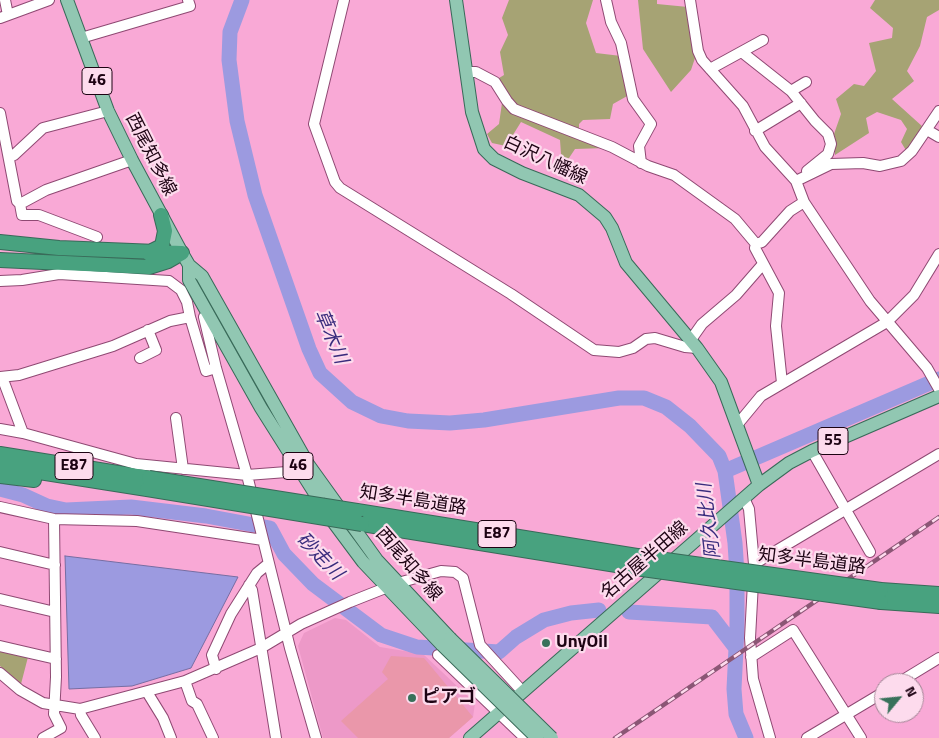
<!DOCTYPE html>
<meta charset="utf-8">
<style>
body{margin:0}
#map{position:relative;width:939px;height:738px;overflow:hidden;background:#f9a9d6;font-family:"Titillium Web",sans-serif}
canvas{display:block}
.north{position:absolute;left:874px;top:673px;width:50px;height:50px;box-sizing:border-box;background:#fddbed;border:1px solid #a38596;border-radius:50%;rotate:62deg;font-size:14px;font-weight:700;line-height:20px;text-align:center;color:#1d0313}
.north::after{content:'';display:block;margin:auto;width:18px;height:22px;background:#38715a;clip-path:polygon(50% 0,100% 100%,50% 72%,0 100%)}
</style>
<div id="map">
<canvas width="939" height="738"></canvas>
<div class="north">N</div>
</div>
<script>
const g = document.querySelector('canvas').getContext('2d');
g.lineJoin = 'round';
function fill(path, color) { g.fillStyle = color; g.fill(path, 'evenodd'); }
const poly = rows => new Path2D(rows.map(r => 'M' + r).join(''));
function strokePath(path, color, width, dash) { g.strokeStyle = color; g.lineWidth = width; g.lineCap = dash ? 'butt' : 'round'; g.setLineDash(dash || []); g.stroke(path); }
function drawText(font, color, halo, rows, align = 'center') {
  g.font = font + ' "Titillium Web","Noto Sans JP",sans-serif'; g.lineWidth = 4.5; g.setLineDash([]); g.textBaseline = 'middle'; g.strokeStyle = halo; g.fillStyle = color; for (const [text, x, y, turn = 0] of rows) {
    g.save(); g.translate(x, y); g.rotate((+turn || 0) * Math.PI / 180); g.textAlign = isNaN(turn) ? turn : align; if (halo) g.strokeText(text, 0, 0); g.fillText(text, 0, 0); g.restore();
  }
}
const built = poly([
 [335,618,346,620,380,647,423,654,475,703,473,717,449,738,323,738,298,646,304,633]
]);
const green = poly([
 [509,0,593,0,586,23,596,53,621,56,629,95,613,104,610,119,583,120,579,124,579,139,606,148,575,149,567,161,561,154,560,140,521,122,506,146,492,143,487,134,499,124,502,103,491,83,504,75,500,52,508,35,502,18],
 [638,0,657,0,657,4,688,7,695,58,691,70,671,92,643,49],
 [875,0,939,0,939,10,927,17,920,46,907,71,914,81,892,99,923,127,907,152,901,142,907,129,901,120,877,112,866,118,869,133,835,155,834,134,841,114,836,99,854,84,864,86,876,71,869,43,892,38,893,28,870,8],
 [0,650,28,657,21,684,0,666]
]);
const water = poly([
 [65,556,238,577,191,668,132,686,69,689,65,556]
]);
const river = poly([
 [242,0,230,32,229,60,237,121,255,195,309,349,320,373,352,402,381,416,408,421,450,423,484,420,619,398,644,398,666,407,690,426,719,456,725,471,735,543,737,574,737,628,734,689,736,714,746,738],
 [725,471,939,379],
 [0,489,23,495,47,506,66,510,131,507,206,516,270,528,284,554,313,584,381,635,417,647,499,652,516,637,544,620,571,613,599,610],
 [629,612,712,617,735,647]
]);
const building = poly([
 [391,656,424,658,473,717,449,738,358,738,341,721,388,679,382,672]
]);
const minor = poly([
 [5,0,8,15],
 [344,0,314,124,335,182,340,188,511,294,594,350,619,352,633,348,646,339,655,338,685,347,697,348],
 [606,0,611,22,621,43,633,99,651,124,639,146,641,163],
 [690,0,698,51,702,60,743,106,765,147,796,181,804,202,870,301,927,368,939,389],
 [0,18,49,0],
 [81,38,190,6,188,0],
 [743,53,791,91],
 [710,69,763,40],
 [467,72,476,72,495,82,507,101,514,109,612,147,648,166,674,175,735,219,756,244,762,242,790,211,804,202],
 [806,82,791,91,815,121,828,134,831,144,828,154,807,171],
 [0,113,17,201,20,204,22,215,39,215,97,237],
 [927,130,939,137],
 [755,131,801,103],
 [9,157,14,155,43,128,108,111],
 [796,181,831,164,863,163,880,166,901,161,912,151,939,111],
 [20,204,46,190,132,160],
 [756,244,755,248,779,293,776,326,782,383],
 [0,281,22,280,59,274,169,281,181,290,187,302,190,317],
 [204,317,216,368,247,475,290,648,316,738],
 [690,341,702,324,736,295,763,264],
 [140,358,156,350,148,330],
 [0,377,19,375,113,346,170,321,190,317,206,371,216,368],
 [2,377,23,433],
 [176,418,183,469],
 [737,425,761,396,887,322,914,295,939,254],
 [0,429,23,433,136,464,247,475,300,471],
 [812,451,870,552],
 [744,498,749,509,754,564,750,638,753,679,770,738],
 [0,507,54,519,137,521,263,540],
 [0,552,55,565],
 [754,564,939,454],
 [249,585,252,590,276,738],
 [0,599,55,612],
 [0,646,56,659],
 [438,655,525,738],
 [751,657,793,630,861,738],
 [216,669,212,655,231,614,257,573,268,564],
 [0,673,20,690,43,703,80,709,185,681,261,648,301,624,350,602,398,583,441,571,455,572,463,578,480,645,523,692],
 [185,681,192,701,197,704,213,738],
 [898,683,939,658],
 [147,692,163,718,171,738],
 [80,709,81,715,95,738],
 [43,738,61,728,54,714,56,677,54,519],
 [807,738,884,692]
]);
const major = poly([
 [67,0,108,111,132,160,182,253,189,265,202,276,308,464,377,560,450,638],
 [456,0,472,112,484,149,494,159,522,173,579,195,605,217,612,228,626,263,697,348,721,382,759,485],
 [189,265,189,280,261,408,331,519,363,562,442,645],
 [470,738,759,485,789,463,812,451,939,396]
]);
const highway = poly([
 [0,242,59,248,181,253],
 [148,253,162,246,165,231,161,215],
 [0,260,149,267,168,261,182,253],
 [0,454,149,478],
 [0,466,147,489],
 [0,476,34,480],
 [357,511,637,556],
 [362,524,635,568],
 [881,590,939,594],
 [881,602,939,606]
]);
const rail = poly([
 [615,738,939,517]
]);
const majorBridge = poly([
 [450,638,552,738],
 [442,645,537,738]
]);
const highwayBridge = poly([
 [149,478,357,511],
 [147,489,362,524],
 [637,556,881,590],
 [635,568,881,602]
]);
const markers = [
 [546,643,5,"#38715a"],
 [412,698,5,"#38715a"]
];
const shields = [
 [97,81,30],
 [833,441,30],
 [74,466,38],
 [298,466,30],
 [497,534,38]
];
const shieldNames = [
 ["46",97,81],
 ["55",833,441],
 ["E87",74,466],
 ["46",298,466],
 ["E87",497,534]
];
const streetNames = [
 ["西尾知多線",150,155,63],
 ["白沢八幡線",545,161,25],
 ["知多半島道路",413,501,9],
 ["名古屋半田線",645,561,-41],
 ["知多半島道路",812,562,7],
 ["西尾知多線",408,565,49]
];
const poiNames = [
 ["UnyOil",556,643],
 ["ピアゴ",422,698]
];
const waterNames = [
 ["草木川",330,337,67],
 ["阿久比川",710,521,-97],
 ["砂走川",319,557,46]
];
fill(built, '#ed99c8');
fill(green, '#a6a374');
fill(water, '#9c9ae0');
strokePath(water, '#766da2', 1);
strokePath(river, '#9c9ae0', 15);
fill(building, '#ea97aa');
strokePath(minor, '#8f4973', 12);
strokePath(major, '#396a59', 14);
strokePath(highway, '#396a59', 16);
strokePath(minor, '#fff', 10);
strokePath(major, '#91c7b2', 12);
strokePath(highway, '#48a27f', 14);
strokePath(rail, '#8b5675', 4.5);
strokePath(rail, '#fddbed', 2.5, [8]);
strokePath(majorBridge, '#396a59', 14, []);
strokePath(highwayBridge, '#396a59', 16, []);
strokePath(majorBridge, '#91c7b2', 12);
strokePath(highwayBridge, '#48a27f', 14);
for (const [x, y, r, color] of markers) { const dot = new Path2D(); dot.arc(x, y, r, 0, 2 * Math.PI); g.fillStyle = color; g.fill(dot); strokePath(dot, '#fddbed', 2); }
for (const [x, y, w] of shields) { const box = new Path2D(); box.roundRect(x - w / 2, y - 13.5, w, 27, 4); g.fillStyle = '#fddbed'; g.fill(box); strokePath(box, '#1d0313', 1); }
drawText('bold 16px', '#1d0313', null, shieldNames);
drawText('18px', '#1d0313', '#fddbed', streetNames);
drawText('bold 18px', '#1d0313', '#fddbed', poiNames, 'left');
drawText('italic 19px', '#392c7d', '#fddbed', waterNames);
</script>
